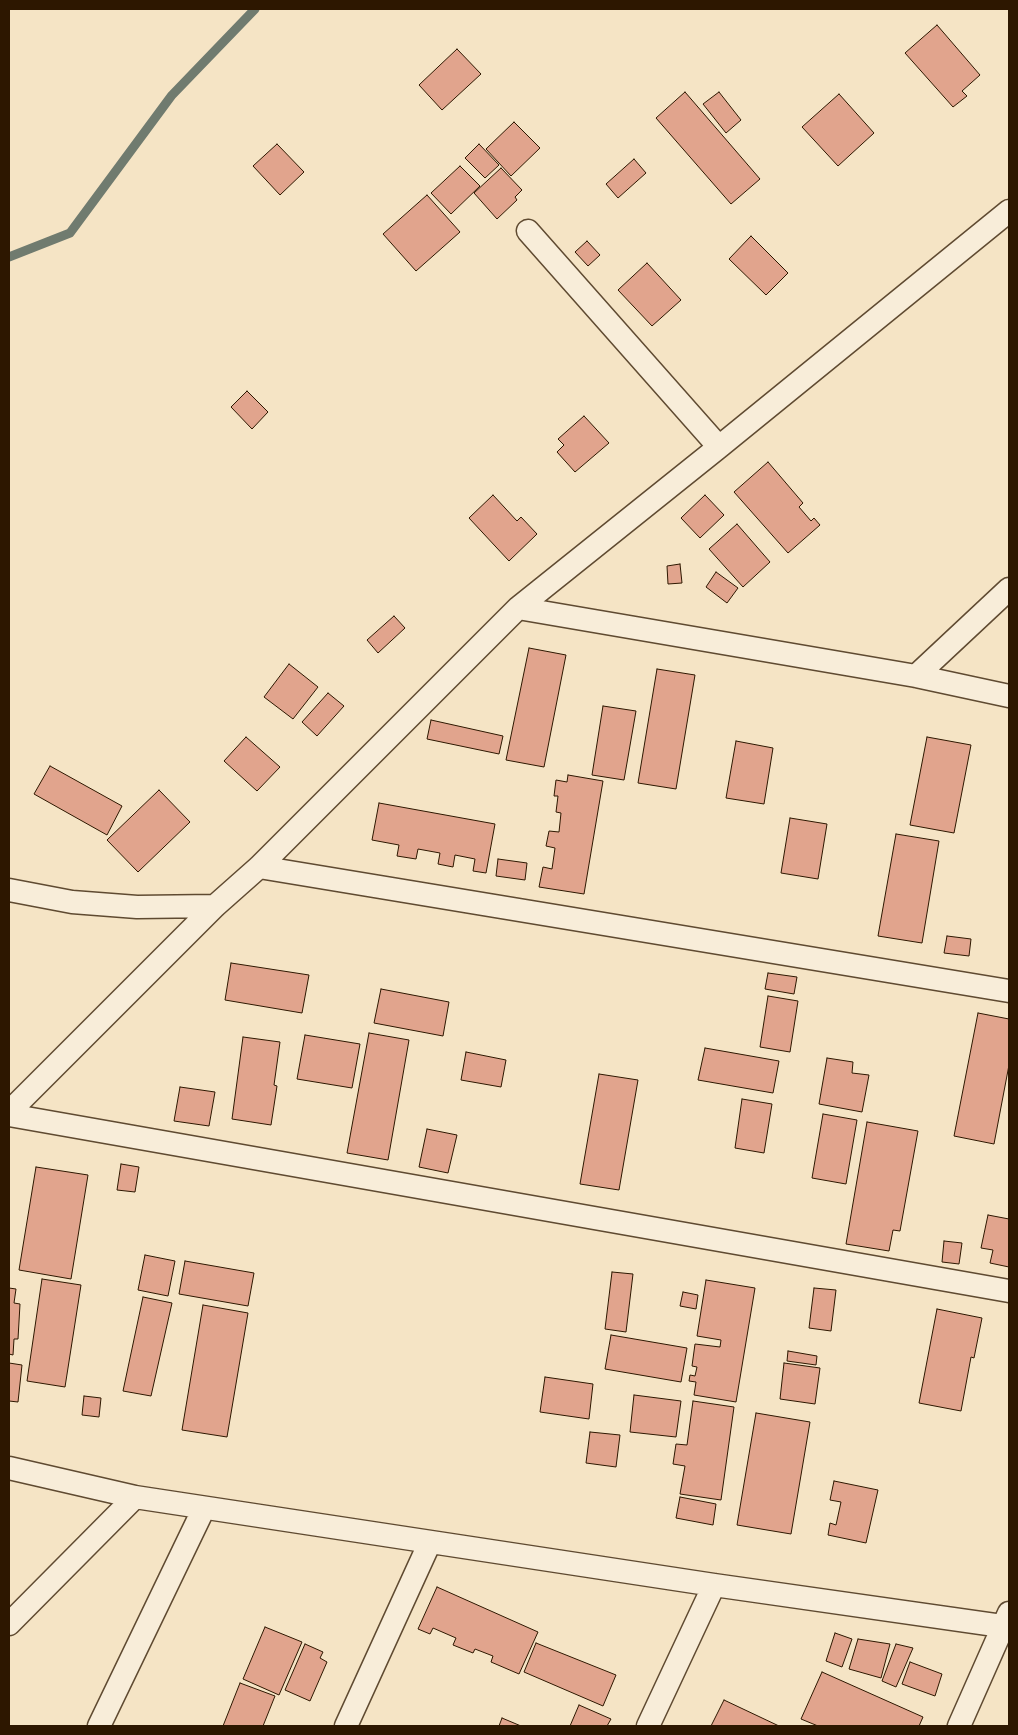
<!DOCTYPE html>
<style>
body{margin:0}
#map{position:relative;width:1018px;height:1735px;overflow:hidden;background:#f5e4c5;font-family:"IM FELL Great Primer",serif}
canvas{display:block}
.frame{position:absolute;inset:0;border:10px solid #2d1700;pointer-events:none}
</style>
<div id="map">
<canvas width="1018" height="1735"></canvas>
<div class="frame"></div>
</div>
<script>
const g = document.querySelector('canvas').getContext('2d');
g.lineJoin = 'round';
const poly = rows => new Path2D(rows.map(r => 'M' + r).join(''));
function strokePath(path, color, width, dash) { g.strokeStyle = color; g.lineWidth = width; g.lineCap = dash ? 'butt' : 'round'; g.setLineDash(dash || []); g.stroke(path); }
function fill(path, color) { g.fillStyle = color; g.fill(path, 'evenodd'); }
const stream = poly([
 [9,257,70,233,172,95,255,9]
]);
const building = poly([
 [937,25,980,75,962,91,967,96,953,107,905,53,937,25],
 [457,49,481,74,442,110,419,85,457,49],
 [685,92,760,179,731,204,656,118,685,92],
 [719,92,741,120,726,133,703,104,719,92],
 [839,94,874,133,838,166,802,127,839,94],
 [514,122,540,148,511,176,486,149,514,122],
 [277,144,304,172,280,195,253,166,277,144],
 [479,144,499,165,485,178,465,158,479,144],
 [634,159,646,173,618,198,606,184,634,159],
 [460,166,480,186,451,214,431,193,460,166],
 [501,168,522,190,515,197,517,200,497,219,474,193,501,168],
 [427,195,460,232,416,271,383,234,427,195],
 [751,236,788,273,766,295,729,259,751,236],
 [587,241,600,255,588,266,575,252,587,241],
 [647,263,681,300,652,326,618,290,647,263],
 [247,391,268,412,252,429,231,407,247,391],
 [584,416,609,443,575,472,557,452,564,445,558,439,584,416],
 [768,462,803,503,799,507,811,521,814,518,820,525,788,553,734,492,768,462],
 [493,495,517,521,521,517,537,534,509,561,469,518,493,495],
 [705,495,724,515,700,538,681,518,705,495],
 [737,524,770,562,743,587,709,549,737,524],
 [680,564,682,583,668,584,667,566,680,564],
 [716,572,738,588,727,603,706,587,716,572],
 [394,616,405,628,378,653,367,640,394,616],
 [529,648,566,655,544,767,506,760,529,648],
 [289,664,318,687,293,719,264,697,289,664],
 [657,669,695,675,676,789,638,783,657,669],
 [328,693,344,706,317,736,302,722,328,693],
 [603,706,636,711,624,780,592,775,603,706],
 [431,720,503,736,499,754,427,739,431,720],
 [246,737,280,767,257,791,224,761,246,737],
 [927,737,971,745,954,833,910,825,927,737],
 [736,741,773,748,764,804,726,798,736,741],
 [50,766,122,806,107,835,34,794,50,766],
 [568,775,603,781,584,894,539,887,543,867,552,869,555,848,546,846,549,831,559,832,561,813,556,812,558,796,554,796,556,780,567,782,568,775],
 [159,790,190,822,138,872,107,840,159,790],
 [379,803,495,824,486,873,473,871,475,859,455,855,453,867,438,864,440,853,418,849,416,859,397,856,399,845,372,840,379,803],
 [790,818,827,824,818,879,781,873,790,818],
 [896,834,939,841,922,943,878,936,896,834],
 [498,859,527,863,525,880,496,876,498,859],
 [947,936,971,939,969,956,944,953,947,936],
 [231,963,309,975,302,1013,225,1000,231,963],
 [768,973,797,977,794,994,765,989,768,973],
 [381,989,449,1002,443,1036,374,1023,381,989],
 [768,996,798,1001,790,1052,760,1047,768,996],
 [978,1013,1009,1019,1009,1065,994,1144,954,1136,978,1013],
 [369,1033,409,1040,388,1160,347,1153,369,1033],
 [305,1035,360,1044,352,1088,297,1079,305,1035],
 [243,1037,280,1042,274,1085,277,1086,271,1125,232,1119,243,1037],
 [705,1048,779,1061,773,1093,698,1080,705,1048],
 [466,1052,506,1060,501,1087,461,1080,466,1052],
 [827,1058,853,1062,852,1073,869,1075,862,1112,819,1104,827,1058],
 [599,1074,638,1080,619,1190,580,1184,599,1074],
 [180,1087,215,1092,209,1126,174,1121,180,1087],
 [742,1099,772,1104,764,1153,735,1148,742,1099],
 [823,1114,857,1120,846,1184,812,1178,823,1114],
 [867,1122,918,1131,900,1231,893,1230,889,1251,846,1244,867,1122],
 [427,1129,457,1135,448,1173,419,1167,427,1129],
 [121,1164,139,1167,135,1192,117,1190,121,1164],
 [36,1167,88,1175,71,1279,19,1270,36,1167],
 [988,1215,1009,1219,1009,1267,990,1263,993,1250,981,1248,988,1215],
 [944,1241,962,1243,959,1264,942,1262,944,1241],
 [145,1255,175,1261,168,1296,138,1290,145,1255],
 [185,1261,254,1273,248,1306,179,1294,185,1261],
 [612,1272,633,1274,626,1332,605,1329,612,1272],
 [42,1279,81,1285,65,1387,27,1381,42,1279],
 [706,1280,755,1288,736,1402,694,1395,696,1382,689,1381,690,1375,695,1376,697,1367,692,1366,695,1344,720,1347,721,1340,697,1336,706,1280],
 [9,1288,16,1289,14,1303,20,1304,18,1339,14,1339,13,1355,9,1354,9,1288],
 [814,1288,836,1290,831,1331,809,1328,814,1288],
 [683,1292,698,1295,696,1309,680,1306,683,1292],
 [143,1297,172,1303,151,1396,123,1391,143,1297],
 [203,1305,248,1313,227,1437,182,1430,203,1305],
 [937,1309,982,1318,974,1358,971,1357,961,1411,919,1403,937,1309],
 [611,1335,687,1348,681,1382,605,1369,611,1335],
 [788,1351,817,1356,816,1365,787,1361,788,1351],
 [9,1363,22,1365,18,1402,9,1401,9,1363],
 [784,1363,820,1368,815,1404,780,1399,784,1363],
 [545,1377,593,1384,589,1419,540,1412,545,1377],
 [634,1395,681,1401,676,1437,630,1432,634,1395],
 [84,1396,101,1398,99,1417,82,1415,84,1396],
 [693,1401,734,1407,721,1500,680,1494,685,1466,673,1464,676,1444,687,1445,693,1401],
 [756,1413,810,1422,791,1534,737,1525,756,1413],
 [590,1432,620,1435,616,1467,586,1463,590,1432],
 [834,1481,878,1490,866,1543,828,1535,830,1523,836,1525,841,1502,830,1500,834,1481],
 [680,1497,716,1504,713,1525,676,1518,680,1497],
 [437,1587,538,1632,519,1674,491,1662,493,1656,475,1649,473,1653,453,1645,456,1638,433,1628,430,1634,418,1629,437,1587],
 [265,1627,302,1642,279,1695,243,1679,265,1627],
 [835,1633,852,1639,842,1667,826,1661,835,1633],
 [858,1639,890,1644,881,1678,849,1669,858,1639],
 [536,1643,616,1675,603,1706,524,1672,536,1643],
 [305,1644,323,1652,320,1658,327,1662,310,1701,285,1690,305,1644],
 [896,1644,913,1648,896,1687,882,1681,896,1644],
 [910,1662,942,1674,935,1696,902,1684,910,1662],
 [822,1672,923,1717,919,1726,818,1726,801,1719,822,1672],
 [240,1683,275,1696,263,1726,223,1726,240,1683],
 [724,1700,779,1726,711,1726,724,1700],
 [579,1705,611,1719,607,1726,570,1726,579,1705],
 [502,1718,521,1726,499,1726,502,1718]
]);
const street = poly([
 [528,231,719,447],
 [518,608,916,676,1009,696],
 [916,676,1009,589],
 [259,867,1009,991],
 [9,890,72,902,137,907,215,906],
 [9,1112,215,906,259,867,518,608,719,447,1009,211],
 [9,1115,1009,1291],
 [9,1468,135,1497,714,1585,1009,1627],
 [9,1624,135,1497],
 [99,1726,204,1508],
 [346,1726,430,1542],
 [648,1726,714,1585],
 [959,1726,1009,1613]
]);
strokePath(stream, '#707b6f', 9);
fill(building, '#e1a48d');
strokePath(building, '#2d1700', 1);
strokePath(street, '#5f4a31', 25);
strokePath(street, '#f8edd9', 22);
</script>
